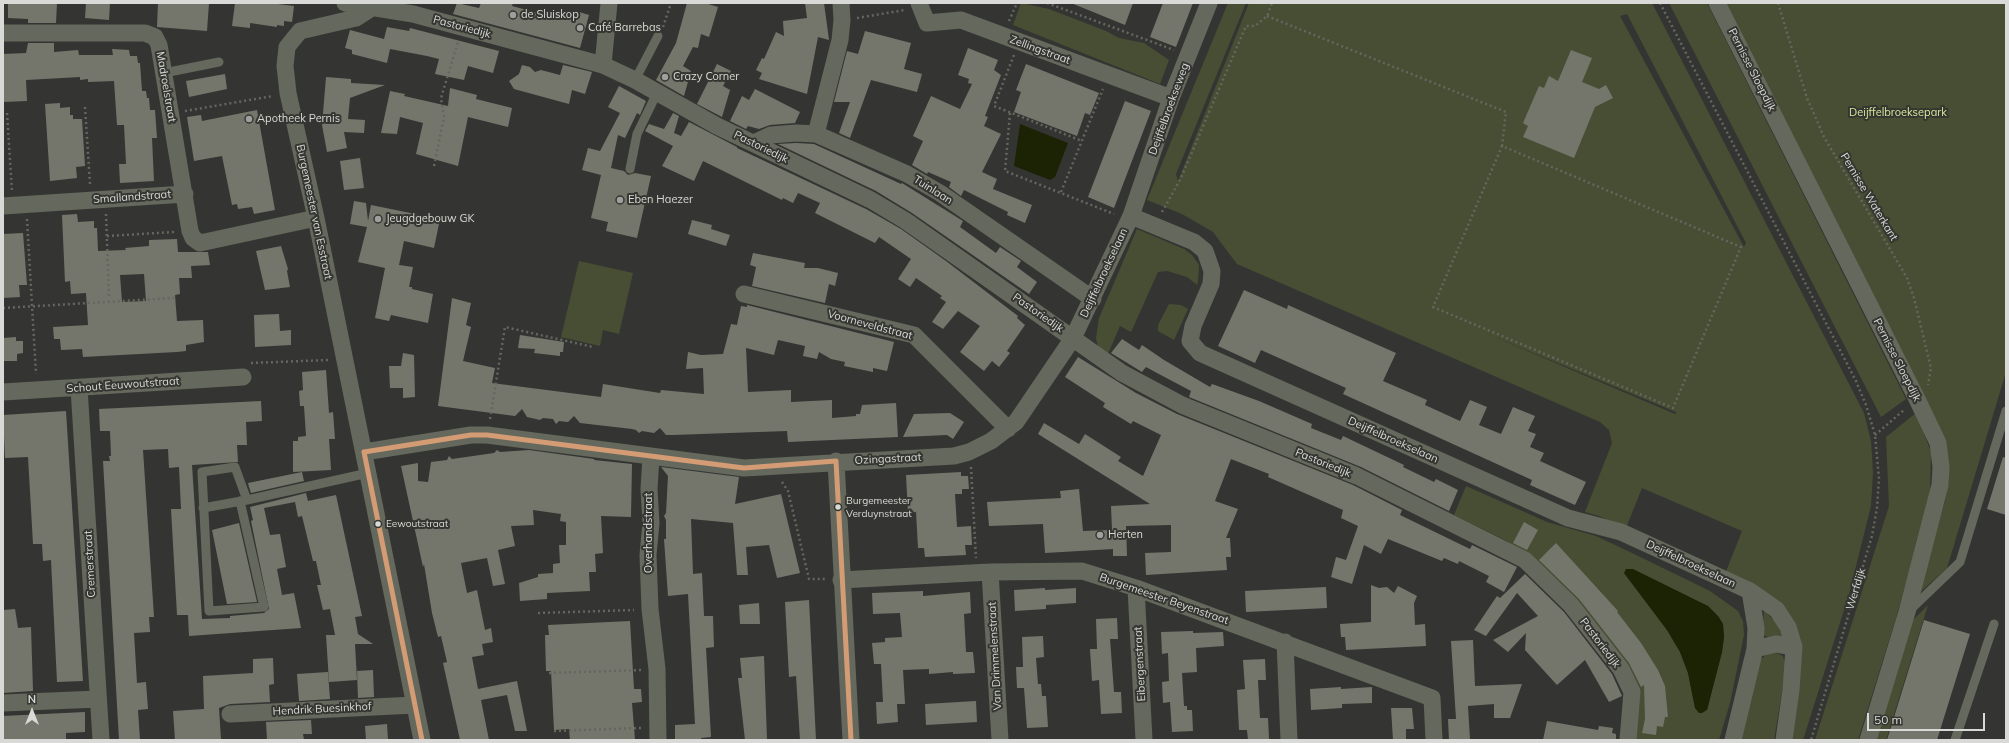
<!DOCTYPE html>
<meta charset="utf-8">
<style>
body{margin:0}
#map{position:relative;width:2009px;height:743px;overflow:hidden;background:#343532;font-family:Mulish,sans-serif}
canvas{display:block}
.frame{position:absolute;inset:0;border:4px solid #d9dad7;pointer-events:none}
.north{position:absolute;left:12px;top:691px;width:40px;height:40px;-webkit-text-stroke:3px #353631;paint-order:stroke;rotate:0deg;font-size:11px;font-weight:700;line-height:16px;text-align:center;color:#d9dad7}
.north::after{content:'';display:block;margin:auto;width:14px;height:18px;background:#d9dad7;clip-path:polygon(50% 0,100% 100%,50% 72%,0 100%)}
.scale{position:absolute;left:1867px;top:713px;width:118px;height:18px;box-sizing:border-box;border:2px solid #d9dad7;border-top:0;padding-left:5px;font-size:12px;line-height:14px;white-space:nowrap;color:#d9dad7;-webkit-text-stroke:3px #353631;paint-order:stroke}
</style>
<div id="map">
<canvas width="2009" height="743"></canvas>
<div class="frame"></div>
<div class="north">N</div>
<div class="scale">50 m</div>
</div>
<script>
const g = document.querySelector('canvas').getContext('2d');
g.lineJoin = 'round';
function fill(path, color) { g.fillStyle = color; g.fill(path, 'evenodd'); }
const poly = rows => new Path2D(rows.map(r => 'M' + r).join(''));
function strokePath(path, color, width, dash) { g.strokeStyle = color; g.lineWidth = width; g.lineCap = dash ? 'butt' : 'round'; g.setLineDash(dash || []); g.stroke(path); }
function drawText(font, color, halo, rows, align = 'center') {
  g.font = font + ' Mulish,sans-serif'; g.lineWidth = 4; g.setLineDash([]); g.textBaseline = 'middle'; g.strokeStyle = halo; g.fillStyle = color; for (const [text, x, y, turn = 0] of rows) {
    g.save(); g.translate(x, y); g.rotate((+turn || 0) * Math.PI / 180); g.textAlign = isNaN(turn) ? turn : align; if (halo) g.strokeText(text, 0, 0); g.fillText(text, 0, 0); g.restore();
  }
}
const green = poly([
 [1021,3,1049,9,1106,31,1119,38,1144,43,1169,60,1160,84,1013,25],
 [1228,3,1246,3,1176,174,1178,181,1249,3,1652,3,1864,413,1871,441,1873,473,1871,506,1849,594,1803,740,1790,740,1796,629,1725,574,1742,531,1642,488,1626,528,1599,516,1585,512,1612,443,1609,430,1600,422,1237,264,1213,232,1182,214,1147,200],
 [1627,14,1746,243,1744,247,1620,16],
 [1483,332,1676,412,1676,414,1675,414],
 [1669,3,1707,3,1906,399,1881,417],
 [1722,3,2006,3,2006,372,1947,568,1917,595,1945,501,1949,481],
 [1137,229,1184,249,1192,255,1199,265,1198,281,1197,285,1187,277,1167,271,1158,272,1131,332,1120,326,1107,356,1098,346,1096,338,1099,318],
 [579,261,633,273,619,334,603,330,600,346,561,337],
 [1169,304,1181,305,1188,309,1174,340,1158,331,1158,325],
 [1916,413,1931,452,1930,489,1927,509,1896,618,1858,740,1815,740,1889,506,1886,437],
 [1466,486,1547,522,1596,536,1632,553,1710,591,1738,611,1743,621,1744,635,1730,703,1719,740,1634,740,1639,694,1534,561,1507,541,1454,515],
 [1624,573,1708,606,1718,616,1723,624,1724,637,1722,652,1707,710,1695,708,1688,673,1680,652,1667,630],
 [1928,605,1886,740,1875,740,1911,622],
 [1764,611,1776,622,1784,639,1771,639,1762,634],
 [1776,653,1783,656,1786,668,1774,740,1740,740,1760,660,1767,654]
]);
const water = poly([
 [1020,124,1068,143,1055,177,1050,180,1014,166],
 [1626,569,1633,569,1708,606,1718,616,1723,624,1724,637,1722,652,1707,710,1702,713,1699,713,1695,708,1688,673,1680,652,1667,630,1624,573]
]);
const building = poly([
 [8,3,57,3,56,23,28,23,28,19,8,18],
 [86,3,110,3,109,20,85,18],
 [158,3,209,3,207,31,157,27],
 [235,3,270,3,294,6,292,22,284,21,284,26,277,25,277,27,250,23,250,28,232,26],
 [457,3,479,8,481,3,513,3,512,6,538,13,539,9,575,17,576,11,589,15,580,48,453,14],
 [687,3,705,3,718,7,709,37,701,34,698,48,693,47,683,66,691,71,684,96,656,80,676,43],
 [805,3,824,3,829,40,818,37,807,94,759,79,762,73,756,70,762,58,764,59,776,32,784,36,783,21,807,18],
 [1071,3,1133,3,1125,25],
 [1163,3,1193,3,1176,47,1150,37],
 [387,27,409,31,410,28,499,51,493,73,468,66,464,80,435,74,439,59,427,56,390,49,387,63,352,54,352,50,345,48,350,30,384,39],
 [865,31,911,43,904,69,922,74,917,92,871,80,850,138,828,128,839,133,850,102,834,102,847,51,858,54],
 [28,43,54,43,54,52,78,50,79,55,113,55,112,49,129,50,130,56,137,56,138,63,140,63,142,91,146,91,147,98,149,98,150,110,155,110,157,138,152,138,154,181,120,183,119,164,126,164,124,125,117,125,114,81,88,82,88,79,80,80,80,77,26,80,27,101,3,102,3,54,26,53],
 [968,48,998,60,994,70,1001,75,985,116,988,117,984,126,1001,134,982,172,997,179,993,189,1032,205,1025,223,1007,215,1008,212,964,190,961,196,949,187,951,182,928,172,927,174,912,165,923,141,913,136,931,96,960,109,972,84,968,83,969,79,958,75],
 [1571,50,1592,58,1582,82,1599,89,1606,85,1613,98,1595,107,1574,158,1523,137,1528,126,1523,123,1539,86,1544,88,1549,76,1558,81],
 [717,64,731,71,723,86,730,90,722,117,697,104],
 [1026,64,1099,93,1090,115,1085,113,1077,136,1014,112,1021,92,1016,90],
 [522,65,530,67,535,72,541,70,560,75,563,65,592,72,585,94,572,90,569,104,514,89,509,81,519,74],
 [225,74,227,89,189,97,186,81],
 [326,77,351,79,351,83,385,85,350,98,348,119,365,120,364,133,344,132,347,148,327,152,322,125],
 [619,86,646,101,640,115,637,113,625,138,618,135,611,168,624,171,628,175,635,173,651,176,637,238,606,231,608,222,591,218,601,175,582,170,588,148,600,151,620,113,608,107],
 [450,88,477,95,476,99,512,108,508,127,468,117,458,166,416,154,423,123,400,117,397,134,381,133,390,91,405,94,404,96,448,106],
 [755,89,800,112,795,123,770,125,759,129,748,126,746,129,730,121,742,96,749,100],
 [1125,101,1151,111,1114,208,1088,197],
 [60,103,60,108,70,107,70,115,73,115,73,119,82,119,85,166,76,167,77,178,50,181,45,104],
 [257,110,275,210,254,214,252,207,238,209,237,204,232,205,222,156,194,161,187,117,201,115,202,121],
 [673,113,679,116,674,133,681,136,689,122,737,147,737,148,866,209,901,229,946,261,1018,316,1017,318,1025,325,1007,351,1010,353,999,367,992,361,984,371,960,352,980,326,958,311,943,329,932,322,946,302,940,298,942,296,916,278,910,287,898,279,911,259,879,237,875,243,815,213,820,203,798,193,793,203,783,198,782,200,703,161,694,181,662,166,673,146,645,131,649,124,664,129],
 [796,143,814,144,901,184,902,183,963,221,960,227,996,253,1000,247,1021,261,1017,267,1037,282,1029,294,912,213,876,191,778,144],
 [360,158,364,188,344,190,340,161],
 [354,201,366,203,368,221,371,205,440,219,434,248,404,241,399,265,413,267,409,287,412,287,412,289,433,294,428,323,391,315,389,321,375,318,385,268,358,262,367,227,350,224],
 [77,214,78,222,94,221,94,228,97,228,98,251,126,250,125,248,149,246,149,240,177,239,178,252,208,252,210,265,191,266,192,278,179,278,180,294,175,295,177,321,203,320,204,342,186,345,186,351,177,352,83,357,82,349,61,350,60,339,54,339,53,327,88,325,86,293,71,294,70,281,65,282,62,215],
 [144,274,146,301,122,302,120,275],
 [692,220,712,225,711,229,730,235,726,246,688,234],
 [23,233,27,285,19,285,20,297,3,298,3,234],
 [281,246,288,269,287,271,290,287,265,290,256,251],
 [753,253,805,263,804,268,818,268,838,273,835,286,829,284,825,303,752,286,756,267,750,265],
 [1244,290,1287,309,1288,305,1396,353,1383,381,1427,400,1425,405,1460,421,1470,400,1487,407,1479,425,1501,434,1513,407,1535,416,1528,431,1536,434,1530,447,1544,453,1540,461,1586,482,1575,505,1530,485,1532,480,1343,394,1346,388,1261,350,1255,363,1218,346],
 [452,298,471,303,466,325,471,327,463,361,495,368,492,383,601,397,603,384,660,393,661,390,704,394,703,368,686,369,688,352,701,355,723,354,731,324,737,325,741,306,747,307,747,305,894,342,887,371,873,368,873,372,844,366,845,362,831,359,819,352,817,359,803,356,805,346,778,340,774,355,746,348,748,392,791,390,791,402,832,400,832,418,856,416,856,414,860,414,862,405,896,403,898,437,788,442,787,431,673,435,666,435,660,428,654,433,642,431,639,433,636,430,632,429,580,423,574,416,568,422,559,421,556,424,553,419,543,418,540,420,527,417,522,409,515,416,438,406],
 [279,314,280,331,291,330,291,345,255,347,254,315],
 [520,335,564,342,563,352,560,352,560,356,534,353,535,349,518,348],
 [16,337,16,341,23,341,23,353,17,354,17,361,3,361,3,338],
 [1122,339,1139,350,1142,345,1164,360,1210,387,1212,384,1259,401,1312,424,1311,428,1341,440,1343,436,1404,465,1403,467,1434,482,1436,479,1458,490,1449,511,1361,467,1189,397,1191,391,1157,373,1146,367,1142,372,1111,353],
 [403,353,414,355,415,397,403,398,403,388,390,388,389,366,401,366],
 [1078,357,1136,393,1177,414,1353,485,1402,510,1400,515,1470,549,1472,545,1517,567,1504,592,1486,582,1489,576,1459,561,1458,564,1444,558,1442,561,1388,539,1381,554,1364,545,1352,584,1331,577,1336,557,1346,560,1358,526,1341,518,1343,510,1268,477,1269,474,1231,459,1215,501,1238,509,1226,538,1230,538,1231,557,1226,557,1227,570,1146,575,1145,553,1171,552,1171,525,1126,526,1127,556,1113,556,1113,549,1045,553,1043,524,989,526,987,502,1061,498,1060,491,1079,489,1083,531,1112,530,1111,506,1150,504,1038,434,1044,423,1079,444,1085,434,1121,457,1118,461,1143,476,1161,435,1133,421,1131,424,1103,407,1105,403,1065,377],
 [326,370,329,413,333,412,335,439,329,439,331,470,293,472,293,441,298,441,298,437,306,436,304,406,300,406,299,391,303,390,302,372],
 [261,401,262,421,246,422,247,445,237,445,238,462,192,465,202,619,230,618,230,616,264,613,269,609,251,521,253,520,250,507,306,493,308,501,336,495,362,616,355,617,358,634,373,644,355,644,357,680,329,682,326,635,335,635,330,609,323,610,317,585,321,585,316,561,313,561,302,516,298,517,295,502,264,508,270,535,280,534,286,567,277,569,282,595,294,593,301,628,189,636,188,615,177,615,171,509,181,509,179,467,169,468,168,449,143,450,154,617,149,617,150,632,134,633,137,683,146,682,148,709,138,710,140,740,119,740,103,461,110,461,109,456,111,456,110,431,100,431,99,409],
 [66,411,83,681,57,682,51,560,43,561,42,544,33,544,28,457,5,458,3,415],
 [950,413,964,422,953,439,947,435,903,437,914,414],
 [497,450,500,452,529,450,594,459,594,460,632,464,631,517,601,516,603,553,595,554,596,572,589,572,590,591,547,593,547,599,520,601,519,583,538,577,538,574,553,573,553,564,560,563,559,545,566,545,566,522,560,521,561,514,533,510,534,525,511,526,515,546,498,550,505,584,493,586,487,558,461,563,467,593,477,590,485,630,491,628,493,642,482,644,484,655,472,657,478,689,517,681,527,731,515,731,507,695,481,700,489,740,460,740,443,663,447,662,441,636,438,637,432,613,424,564,423,567,401,466,418,463,418,481,428,482,431,462,447,460,449,456,452,459,494,453],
 [2003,457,2006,458,2006,515,1987,509],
 [661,467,739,477,735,504,781,494,800,573,777,578,769,545,746,547,748,575,737,575,733,523,691,519,693,574,702,573,704,616,713,616,714,647,706,648,711,737,701,738,701,740,675,740,675,725,695,724,688,594,668,596,664,539,666,539,666,520,664,516,666,513,668,476],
 [302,472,304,481,251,493,249,487,248,483],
 [961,472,961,476,968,476,969,489,962,489,962,494,955,494,957,527,971,526,972,545,965,545,966,555,925,557,924,548,918,548,916,512,908,513,906,475],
 [1524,522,1538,530,1527,550,1513,543],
 [239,523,257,602,227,604,212,530],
 [1556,543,1618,611,1617,612,1641,643,1658,670,1665,686,1668,717,1665,717,1663,727,1657,726,1656,735,1642,733,1645,719,1644,685,1641,687,1629,663,1579,599,1539,560],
 [1525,574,1564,612,1612,674,1622,696,1609,702,1585,660,1557,685,1525,650,1526,633,1508,652,1493,640,1538,616,1517,593,1486,636,1474,630,1497,596,1500,598],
 [1371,585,1379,588,1387,587,1394,593,1398,586,1417,596,1414,603,1415,625,1425,624,1426,646,1346,650,1345,637,1341,637,1340,624,1371,622],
 [1326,587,1327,608,1246,612,1245,591],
 [1045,588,1045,590,1076,588,1076,603,1046,605,1046,609,1015,611,1014,590],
 [923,591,923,596,970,592,971,613,964,614,966,652,973,652,975,673,953,674,953,672,929,674,929,669,903,670,905,704,897,704,898,722,877,724,876,702,883,702,881,664,874,664,872,643,885,642,885,638,902,637,900,613,873,614,872,593],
 [809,600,816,740,800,740,796,676,789,677,785,602],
 [759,603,760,624,740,624,739,605],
 [15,609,18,628,31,627,33,691,3,693,3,610],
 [1117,618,1118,639,1110,639,1114,692,1121,692,1122,713,1101,714,1099,680,1092,681,1090,649,1097,649,1096,619],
 [1924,620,1970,634,1937,740,1887,740],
 [630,621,634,689,641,689,642,702,632,703,635,740,570,740,569,729,554,730,551,671,546,671,545,635,549,635,548,625],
 [1193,631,1193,633,1223,632,1224,646,1196,648,1197,672,1182,673,1184,706,1187,706,1187,710,1192,710,1193,731,1172,732,1170,702,1163,703,1162,682,1169,681,1168,653,1162,654,1161,632],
 [1043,636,1044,657,1036,658,1038,684,1041,684,1042,696,1046,696,1048,727,1027,728,1024,688,1017,688,1016,667,1023,667,1022,637],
 [1473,640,1475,686,1522,684,1510,718,1494,718,1494,704,1468,706,1470,740,1449,740,1448,719,1456,719,1451,641],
 [764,656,767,740,745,740,738,678,742,678,740,658],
 [273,658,274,684,269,685,270,702,230,704,219,708,221,740,175,740,173,711,204,709,203,676,253,673,253,659],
 [1265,659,1266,680,1258,680,1259,700,1260,718,1268,718,1269,739,1248,740,1247,730,1239,730,1237,690,1245,689,1243,660],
 [373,670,374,697,358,698,357,671],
 [328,672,330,699,299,701,297,674],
 [1341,687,1341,689,1372,687,1372,703,1342,704,1342,708,1311,710,1310,689],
 [976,701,977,722,926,725,925,704],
 [1391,708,1412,708,1414,729,1406,729,1406,740,1393,740],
 [85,712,85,732,66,733,66,740,3,740,3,716],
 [311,720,312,734,303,734,304,740,267,740,266,722],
 [1547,721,1598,730,1599,726,1613,728,1612,733,1616,734,1616,740,1543,740],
 [387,724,388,740,366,740,365,726]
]);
const path = poly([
 [1047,3,1174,50],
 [1660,3,1856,381,1866,405,1875,435,1879,478,1877,508,1872,536,1811,740],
 [1778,3,1807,98,1824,137,1907,278,1914,298,1931,368,1928,385],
 [1267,16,1506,112,1502,146,1741,247,1673,408,1433,307,1502,146],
 [857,18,905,10],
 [1009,21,1017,3],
 [663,27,671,3],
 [621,28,648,30],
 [1014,55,994,106,1082,141],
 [85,107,90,184],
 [185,111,273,96],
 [7,113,12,191],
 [1010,113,1005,171,1114,214],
 [434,166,444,117,441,98,458,42],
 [1061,192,1103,89],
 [1162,212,1180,180,1246,26,1255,26,1267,16,1272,3],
 [106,214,109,298],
 [27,219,36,374],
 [107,236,174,232],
 [3,308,174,298],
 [251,363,328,360],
 [490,419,505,327,593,347],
 [1875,435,1904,410],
 [971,467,976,558],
 [782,482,788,491,809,579,826,579],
 [538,613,634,610],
 [549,673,642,670],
 [554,731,641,728]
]);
const lane = poly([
 [164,73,219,62],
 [635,80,658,36],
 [630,169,637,134,657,93],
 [240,501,264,607,209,611,202,472,235,467,247,500],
 [203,508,247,500,368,473],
 [1910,610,1960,562,2006,411],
 [1955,740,1994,624]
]);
const street = poly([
 [345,3,413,14,603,65,635,80,717,126,871,200,906,221,1122,373,1182,405,1357,476,1525,560,1571,605,1621,669,1632,692,1628,740],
 [919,3,927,23,961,20,1171,98],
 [1717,3,1917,399,1938,443,1941,467,1940,485,1907,612,1868,740],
 [373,7,356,18,300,31,287,47,285,66,288,93,316,218,422,740],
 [3,33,145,33,155,37,159,45,190,231,193,238,200,243,316,218],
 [603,65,609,3],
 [816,134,840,40,842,20,841,3],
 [754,143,771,135,796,133,816,134,907,174,940,193,1093,299],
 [3,206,185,194],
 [1131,216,1171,98,1209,3],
 [744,294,914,335,1008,429],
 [79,388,101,740],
 [3,392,243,377],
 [364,452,471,435,487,435,744,468,954,456,969,452,991,441,1016,422,1073,338,1131,216,1194,242,1205,251,1212,271,1211,284,1193,326,1190,341,1200,353,1568,518,1621,532,1750,591,1756,628,1755,649,1733,740],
 [651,456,649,489,651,523,648,555,650,609,657,669,658,740],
 [836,461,851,740],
 [990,572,1000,740],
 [841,580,990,572,1082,571,1136,588,1432,698,1434,740],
 [1136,588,1144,740],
 [1750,591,1777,610,1788,627,1794,647,1791,690,1784,740],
 [1285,642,1289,740],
 [1755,649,1776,644,1794,647],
 [3,703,98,699],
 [230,714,415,705]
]);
const bus1 = poly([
 [422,740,364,452,471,435,487,435,744,468,836,461,851,740]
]);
const markers = [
 [513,15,4,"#9fa09d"],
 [580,28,4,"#9fa09d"],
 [665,77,4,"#9fa09d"],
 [249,119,4,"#9fa09d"],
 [620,200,4,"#9fa09d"],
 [378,219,4,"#9fa09d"],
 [838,507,3.5,"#d9dad7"],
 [378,524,3.5,"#d9dad7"],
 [1100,535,4,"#9fa09d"]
];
const busNames = [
 ["Burgemeester",846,501],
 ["Verduynstraat",846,514],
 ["Eewoutstraat",386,524]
];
const poiNames = [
 ["de Sluiskop",521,15],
 ["Café Barrebas",588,28],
 ["Crazy Corner",673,77],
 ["Apotheek Pernis",257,119],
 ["Eben Haezer",628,200],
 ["Jeugdgebouw GK",386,219],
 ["Herten",1108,535]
];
const streetNames = [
 ["Pastoriedijk",462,27,15],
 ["Zellingstraat",1040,50,20],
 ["Pernisse Sloepdijk",1752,70,63],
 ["Madroelstraat",166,87,80],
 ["Deijffelbroekseweg",1169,109,-70],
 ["Pastoriedijk",761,147,26],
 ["Tuinlaan",933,190,32],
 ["Smallandstraat",132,197,-4],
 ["Pernisse Waterkant",1869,197,59],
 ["Burgemeester van Esstraat",314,212,78],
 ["Deijffelbroekselaan",1104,273,-65],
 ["Pastoriedijk",1038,313,35],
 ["Voorneveldstraat",870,325,15],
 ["Pernisse Sloepdijk",1897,360,63],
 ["Schout Eeuwoutstraat",123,385,-4],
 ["Deijffelbroekselaan",1393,440,24],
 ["Ozingastraat",888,459,-3],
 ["Pastoriedijk",1323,463,22],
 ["Overhandstraat",649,533,-90],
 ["Cremerstraat",90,564,-93],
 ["Deijffelbroekselaan",1691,564,25],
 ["Werfdijk",1856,589,-73],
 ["Burgemeester Beyenstraat",1164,599,19],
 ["Pastoriedijk",1600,643,53],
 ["Van Drimmelenstraat",995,656,-93],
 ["Eibergenstraat",1140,664,-93],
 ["Hendrik Buesinkhof",322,709,-3]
];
const parkNames = [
 ["Deijffelbroeksepark",1898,113]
];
fill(green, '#484e33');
fill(water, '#1c2204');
fill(building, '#74766c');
strokePath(path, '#64675f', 2.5, [2, 3]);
strokePath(lane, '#65685c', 9);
strokePath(street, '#65685c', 17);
strokePath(bus1, '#d39c74', 5);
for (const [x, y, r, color] of markers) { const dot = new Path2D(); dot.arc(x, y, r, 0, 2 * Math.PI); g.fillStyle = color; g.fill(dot); strokePath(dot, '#353631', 1.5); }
drawText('10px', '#d9dad7', '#353631', busNames, 'left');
drawText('11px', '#d9dad7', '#353631', poiNames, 'left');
drawText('11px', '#d9dad7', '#353631', streetNames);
drawText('11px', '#d7e99e', '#353631', parkNames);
</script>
